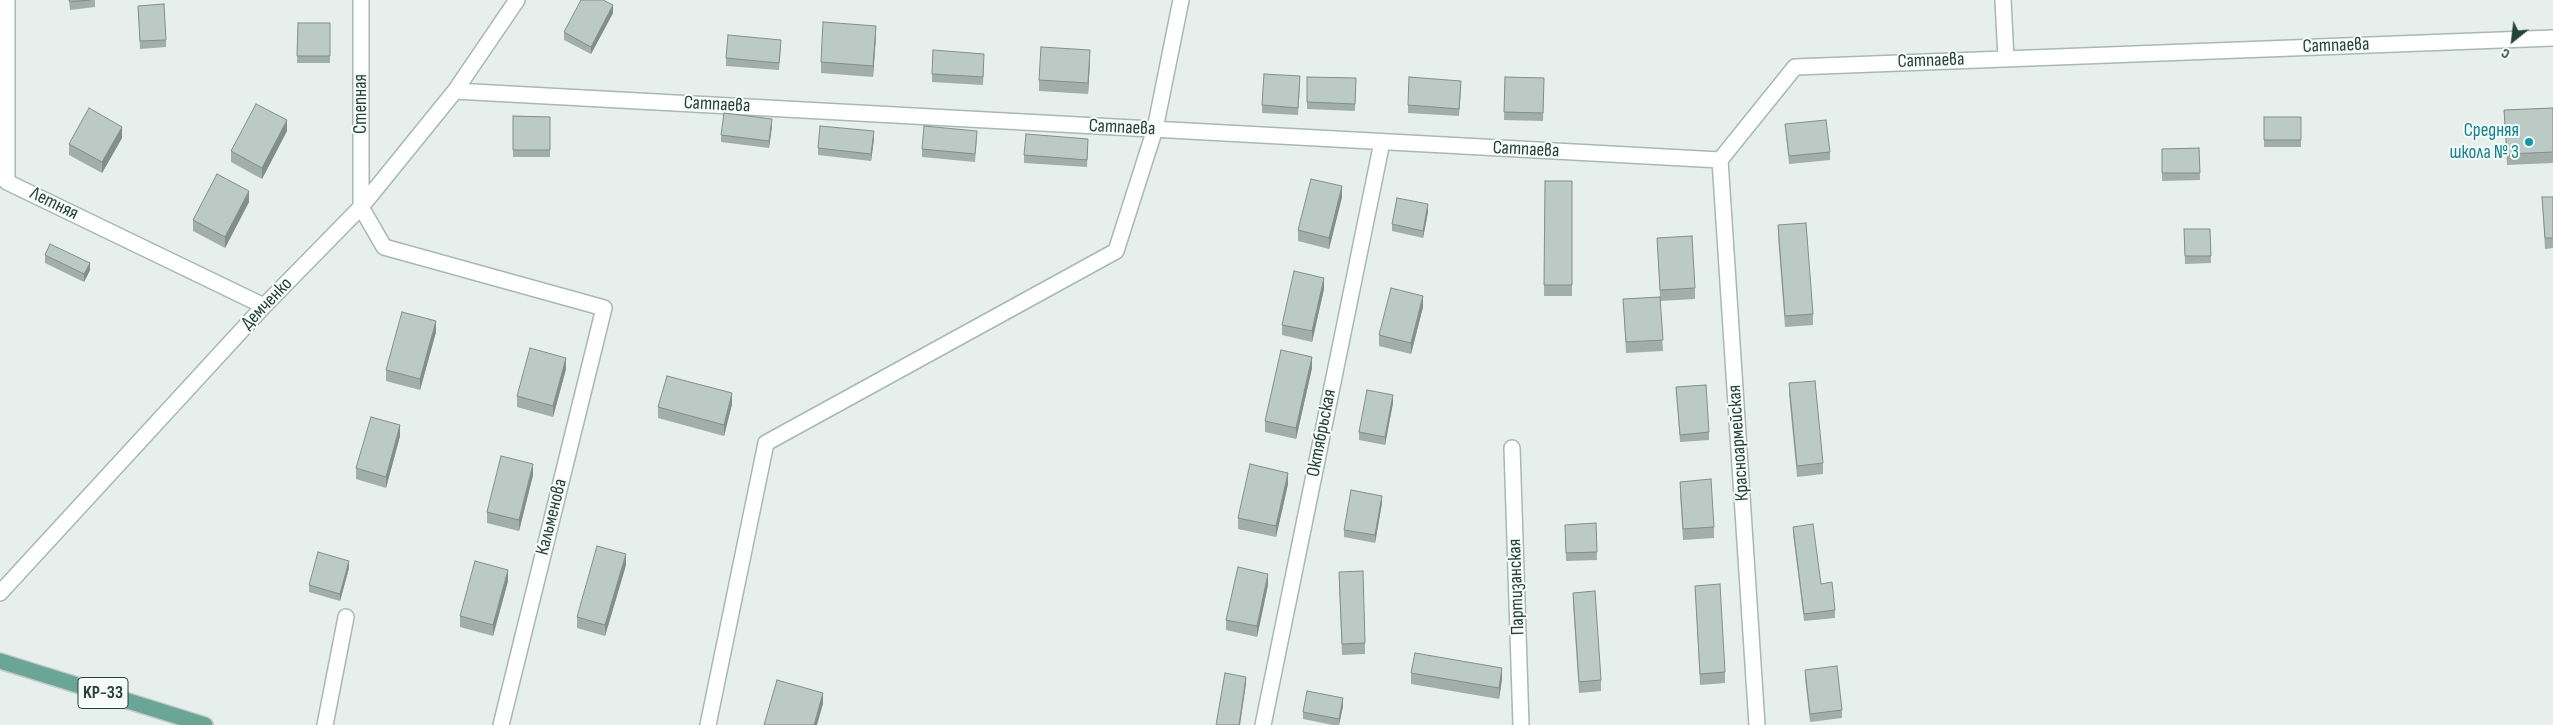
<!DOCTYPE html>
<meta charset="utf-8">
<style>
body{margin:0}
#map{position:relative;width:2553px;height:725px;overflow:hidden;background:#e6efeb;font-family:"Sofia Sans Condensed",sans-serif}
canvas{display:block}
.north{position:absolute;left:2488px;top:15px;width:50px;height:50px;-webkit-text-stroke:4px #f7fbf9;paint-order:stroke;rotate:209deg;font-size:14px;font-weight:700;line-height:20px;text-align:center;color:#24423a}
.north::after{content:'';display:block;margin:auto;width:18px;height:22px;background:#24423a;clip-path:polygon(50% 0,100% 100%,50% 72%,0 100%)}
</style>
<div id="map">
<canvas width="2553" height="725"></canvas>
<div class="north">С</div>
</div>
<script>
const g = document.querySelector('canvas').getContext('2d');
g.lineJoin = 'round';
const poly = rows => new Path2D(rows.map(r => 'M' + r).join(''));
function strokePath(path, color, width, dash) { g.strokeStyle = color; g.lineWidth = width; g.lineCap = dash ? 'butt' : 'round'; g.setLineDash(dash || []); g.stroke(path); }
function fill(path, color) { g.fillStyle = color; g.fill(path, 'evenodd'); }
function drawText(font, color, halo, rows, align = 'center') {
  g.font = font + ' "Sofia Sans Condensed",sans-serif'; g.lineWidth = 4; g.setLineDash([]); g.textBaseline = 'middle'; g.strokeStyle = halo; g.fillStyle = color; for (const [text, x, y, turn = 0] of rows) {
    g.save(); g.translate(x, y); g.rotate((+turn || 0) * Math.PI / 180); g.textAlign = isNaN(turn) ? turn : align; if (halo) g.strokeText(text, 0, 0); g.fillText(text, 0, 0); g.restore();
  }
}
const minor = poly([
 [7,0,7,182,264,306],
 [361,0,361,207,384,247,604,308,501,725],
 [2003,0,2006,59],
 [455,91,1720,160],
 [1720,160,1795,67,2553,38],
 [1720,160,1757,725],
 [1512,448,1521,725],
 [0,593,264,306,361,207,455,91,517,0],
 [325,725,346,617],
 [708,725,766,443,1116,251,1155,129,1181,0],
 [1263,725,1382,142]
]);
const major = poly([
 [0,661,205,725]
]);
const wall = poly([
 [69,0,95,0,95,7,70,10],
 [138,6,166,40,166,47,140,49],
 [613,13,591,54,564,40,564,32],
 [298,23,330,23,330,63,297,63],
 [876,36,873,77,821,73,821,62],
 [781,47,779,70,726,66,726,58],
 [984,61,983,85,932,82,932,74],
 [1090,61,1088,94,1039,91,1039,80],
 [1307,77,1356,78,1355,111,1307,109],
 [1505,77,1544,78,1543,121,1504,120],
 [1300,84,1298,115,1262,113,1262,105],
 [1461,89,1459,116,1408,113,1408,105],
 [2553,108,2553,163,2507,165,2504,110],
 [513,116,550,117,550,157,513,157],
 [2264,117,2301,117,2301,147,2264,147],
 [1785,124,1830,152,1830,160,1789,164],
 [772,126,769,148,721,142,721,135],
 [287,131,262,179,231,162,231,151],
 [122,138,102,173,69,155,69,144],
 [977,138,975,162,922,157,922,149],
 [874,139,871,161,818,155,818,148],
 [1088,146,1087,167,1024,163,1024,155],
 [2199,148,2200,180,2162,181,2162,149],
 [1545,181,1572,181,1572,296,1544,296],
 [1342,197,1329,249,1298,241,1298,230],
 [2542,197,2553,197,2553,248,2545,249],
 [249,202,225,248,193,231,193,220],
 [1428,212,1423,238,1392,231,1392,224],
 [1778,225,1813,314,1813,325,1785,327,1778,236],
 [2184,229,2210,229,2211,263,2185,264],
 [1657,238,1695,288,1695,299,1660,301,1663,351,1626,353,1623,299,1660,297],
 [45,255,90,270,84,282,45,263],
 [1324,289,1312,342,1282,335,1282,325],
 [1423,307,1411,354,1379,346,1379,335],
 [436,332,420,390,386,381,386,370],
 [1312,368,1296,439,1265,432,1265,421],
 [566,369,553,417,517,407,517,396],
 [1789,383,1823,463,1823,474,1797,477,1789,394],
 [1676,387,1709,432,1709,440,1680,442],
 [1393,403,1385,445,1359,440,1359,432],
 [732,404,724,436,658,418,658,407],
 [400,436,386,488,356,479,356,468],
 [533,475,519,531,487,523,487,512],
 [1680,482,1714,527,1714,538,1683,540,1680,493],
 [1288,484,1276,537,1238,529,1238,518],
 [1382,503,1375,543,1344,537,1344,530],
 [1596,523,1597,560,1566,561,1565,525],
 [1793,527,1821,584,1835,610,1835,618,1804,621,1793,534],
 [626,565,605,636,577,628,577,617],
 [349,568,340,601,309,592,309,585],
 [508,581,493,636,460,627,460,616],
 [1339,583,1365,643,1365,654,1342,655],
 [1268,585,1257,637,1226,630,1226,620],
 [1695,586,1725,672,1725,683,1700,685],
 [1573,593,1601,680,1601,691,1579,693,1573,604],
 [1805,670,1842,710,1842,718,1810,722,1805,678],
 [1411,673,1502,679,1499,699,1411,684],
 [1343,706,1339,725,1333,725,1303,719,1303,712]
]);
const shadedWall = poly([
 [613,5,613,13,591,54,591,47],
 [876,26,876,36,873,77,873,66],
 [1090,50,1090,61,1088,94,1088,83],
 [772,119,772,126,769,148,769,141],
 [287,120,287,131,262,179,262,168],
 [122,127,122,138,102,173,102,162],
 [874,131,874,139,871,161,871,154],
 [1342,186,1342,197,1329,249,1329,238],
 [249,191,249,202,225,248,225,237],
 [1428,204,1428,212,1423,238,1423,231],
 [90,263,90,270,84,282,84,274],
 [1324,278,1324,289,1312,342,1312,331],
 [1423,296,1423,307,1411,354,1411,343],
 [436,321,436,332,420,390,420,379],
 [1312,357,1312,368,1296,439,1296,428],
 [566,358,566,369,553,417,553,406],
 [732,393,732,404,724,436,724,425],
 [1393,395,1393,403,1385,445,1385,437],
 [400,425,400,436,386,488,386,477],
 [533,464,533,475,519,531,519,520],
 [1288,473,1288,484,1276,537,1276,526],
 [1382,496,1382,503,1375,543,1375,535],
 [626,554,626,565,605,636,605,625],
 [349,561,349,568,340,601,340,594],
 [508,570,508,581,493,636,493,625],
 [1268,574,1268,585,1257,637,1257,626],
 [1502,668,1502,679,1499,699,1499,688],
 [1246,677,1246,684,1240,725,1239,725],
 [823,693,823,704,817,725,814,725],
 [1343,698,1343,706,1339,725,1339,719]
]);
const building = poly([
 [69,0,90,0,70,2,69,0],
 [581,0,603,0,613,5,591,47,564,32,581,0],
 [164,4,166,40,140,41,138,6,164,4],
 [823,22,876,26,873,66,821,62,823,22],
 [298,23,330,23,330,56,297,56,298,23],
 [728,35,781,40,779,63,726,58,728,35],
 [1041,47,1090,50,1088,83,1039,80,1041,47],
 [933,50,984,54,983,77,932,74,933,50],
 [1264,74,1300,76,1298,108,1262,105,1264,74],
 [1307,77,1356,78,1355,104,1307,102,1307,77],
 [1409,77,1461,81,1459,109,1408,105,1409,77],
 [1505,77,1544,78,1543,113,1504,112,1505,77],
 [256,104,287,120,262,168,231,151,256,104],
 [89,108,122,127,102,162,69,144,89,108],
 [2553,108,2553,152,2507,154,2504,110,2553,108],
 [724,113,772,119,769,141,721,135,724,113],
 [513,116,550,117,550,150,513,150,513,116],
 [2264,117,2301,117,2301,140,2264,140,2264,117],
 [1826,120,1830,152,1789,156,1785,124,1826,120],
 [820,126,874,131,871,154,818,148,820,126],
 [924,126,977,131,975,154,922,149,924,126],
 [1026,134,1088,139,1087,160,1024,155,1026,134],
 [2199,148,2200,173,2162,173,2162,149,2199,148],
 [217,174,249,191,225,237,193,220,217,174],
 [1311,179,1342,186,1329,238,1298,230,1311,179],
 [1545,181,1572,181,1572,285,1544,285,1545,181],
 [2542,197,2553,197,2553,238,2545,238,2542,197],
 [1397,198,1428,204,1423,231,1392,224,1397,198],
 [1806,223,1813,314,1785,316,1778,225,1806,223],
 [2184,229,2210,229,2211,256,2185,256,2184,229],
 [1692,236,1695,288,1660,290,1657,238,1692,236],
 [50,244,90,263,84,274,45,255,50,244],
 [1294,271,1324,278,1312,331,1282,325,1294,271],
 [1391,288,1423,296,1411,343,1379,335,1391,288],
 [1660,297,1663,340,1626,342,1623,299,1660,297],
 [402,312,436,321,420,379,386,370,402,312],
 [530,348,566,358,553,406,517,396,530,348],
 [1281,350,1312,357,1296,428,1265,421,1281,350],
 [667,376,732,393,724,425,658,407,667,376],
 [1815,381,1823,463,1797,466,1789,383,1815,381],
 [1706,385,1709,432,1680,435,1676,387,1706,385],
 [1367,390,1393,395,1385,437,1359,432,1367,390],
 [371,417,400,425,386,477,356,468,371,417],
 [501,456,533,464,519,520,487,512,501,456],
 [1250,464,1288,473,1276,526,1238,518,1250,464],
 [1711,479,1714,527,1683,529,1680,482,1711,479],
 [1351,490,1382,496,1375,535,1344,530,1351,490],
 [1596,523,1597,552,1566,553,1565,525,1596,523],
 [1813,524,1821,584,1832,582,1835,610,1804,614,1793,527,1813,524],
 [597,546,626,554,605,625,577,617,597,546],
 [318,552,349,561,340,594,309,585,318,552],
 [475,561,508,570,493,625,460,616,475,561],
 [1238,567,1268,574,1257,626,1226,620,1238,567],
 [1363,571,1365,643,1342,644,1339,572,1363,571],
 [1720,584,1725,672,1700,674,1695,586,1720,584],
 [1595,591,1601,680,1579,682,1573,593,1595,591],
 [1415,653,1502,668,1499,688,1411,673,1415,653],
 [1837,666,1842,710,1810,714,1805,670,1837,666],
 [1225,673,1246,677,1239,725,1216,725,1225,673],
 [777,680,823,693,814,725,764,725,777,680],
 [1307,691,1343,698,1339,719,1303,712,1307,691]
]);
const markers = [
 [2529,142,5,"#0f9aa8"]
];
const shields = [
 [103,693,50]
];
const shieldNames = [
 ["KP-33",103,693]
];
const streetNames = [
 ["Сатпаева",2336,46,-2],
 ["Сатпаева",1931,61,-2],
 ["Степная",361,104,-90],
 ["Сатпаева",717,105,3],
 ["Сатпаева",1122,128,3],
 ["Сатпаева",1526,150,3],
 ["Летняя",54,204,26],
 ["Демченко",267,304,-46],
 ["Октябрьская",1322,433,-79],
 ["Красноармейская",1739,443,-94],
 ["Кальменова",552,517,-76],
 ["Партизанская",1517,587,-92]
];
const cultureNames = [
 ["Средняя",2519,131],
 ["школа № 3",2519,153]
];
strokePath(minor, '#a8b8b2', 18);
strokePath(major, '#c2cac8', 18);
strokePath(minor, '#fff', 15);
strokePath(major, '#6aa596', 15);
fill(wall, '#a1aea9');
fill(shadedWall, '#838d89');
fill(building, '#bbcac4');
strokePath(building, '#838d89', 1);
for (const [x, y, r, color] of markers) { const dot = new Path2D(); dot.arc(x, y, r, 0, 2 * Math.PI); g.fillStyle = color; g.fill(dot); strokePath(dot, '#f7fbf9', 2); }
for (const [x, y, w] of shields) { const box = new Path2D(); box.roundRect(x - w / 2, y - 15.5, w, 31, 4); g.fillStyle = '#f7fbf9'; g.fill(box); strokePath(box, '#24423a', 1); }
drawText('bold 18px', '#24423a', null, shieldNames);
drawText('19px', '#24423a', '#f7fbf9', streetNames);
drawText('19px', '#0d838f', '#f7fbf9', cultureNames, 'right');
</script>
